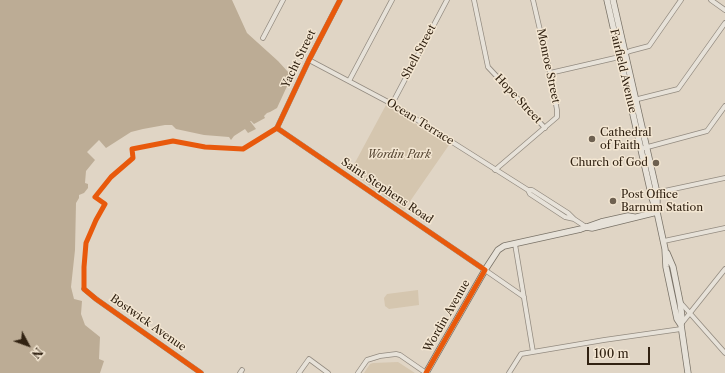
<!DOCTYPE html>
<style>
body{margin:0}
#map{position:relative;width:725px;height:373px;overflow:hidden;background:#e0d5c5;font-family:"Libre Caslon Text",serif}
canvas{display:block}
.north{position:absolute;left:8px;top:325px;width:40px;height:40px;-webkit-text-stroke:3px #f3e6d2;paint-order:stroke;rotate:131deg;font-size:11px;font-weight:700;line-height:16px;text-align:center;color:#312212}
.north::after{content:'';display:block;margin:auto;width:14px;height:18px;background:#312212;clip-path:polygon(50% 0,100% 100%,50% 72%,0 100%)}
.scale{position:absolute;left:587px;top:347px;width:63px;height:18px;box-sizing:border-box;border:2px solid #312212;border-top:0;padding-left:5px;font-size:12px;line-height:14px;white-space:nowrap;color:#312212;-webkit-text-stroke:3px #f3e6d2;paint-order:stroke}
</style>
<div id="map">
<canvas width="725" height="373"></canvas>
<div class="north">N</div>
<div class="scale">100 m</div>
</div>
<script>
const g = document.querySelector('canvas').getContext('2d');
g.lineJoin = 'round';
function fill(path, color) { g.fillStyle = color; g.fill(path, 'evenodd'); }
const poly = rows => new Path2D(rows.map(r => 'M' + r).join(''));
function strokePath(path, color, width, dash) { g.strokeStyle = color; g.lineWidth = width; g.lineCap = dash ? 'butt' : 'round'; g.setLineDash(dash || []); g.stroke(path); }
function drawText(font, color, halo, rows, align = 'center') {
  g.font = font + ' "Libre Caslon Text",serif'; g.lineWidth = 3; g.setLineDash([]); g.textBaseline = 'middle'; g.strokeStyle = halo; g.fillStyle = color; for (const [text, x, y, turn = 0] of rows) {
    g.save(); g.translate(x, y); g.rotate((+turn || 0) * Math.PI / 180); g.textAlign = isNaN(turn) ? turn : align; if (halo) g.strokeText(text, 0, 0); g.fillText(text, 0, 0); g.restore();
  }
}
const green = poly([
 [386,105,449,145,404,210,350,172],
 [418,290,419,305,389,309,385,306,384,298,387,294],
 [398,362,415,373,364,373,370,364,373,363]
]);
const water = poly([
 [0,0,232,0,247,33,278,61,289,73,289,82,277,108,270,112,267,113,264,116,265,118,254,124,251,121,250,121,256,129,248,133,245,129,234,136,231,140,229,137,204,135,176,129,172,125,165,125,143,129,131,132,106,148,99,140,87,152,95,160,86,171,85,183,88,184,88,188,84,193,79,195,79,198,76,203,75,250,71,287,74,299,82,301,81,314,85,325,100,337,99,359,104,361,100,373,0,373]
]);
const street = poly([
 [340,0,309,60,277,128,485,270,524,297],
 [474,0,488,67,545,128],
 [711,0,725,10],
 [263,38,283,0],
 [309,60,392,104,528,190,532,190,568,213,574,219],
 [550,73,615,58,630,51,649,46,681,0],
 [349,81,392,0],
 [634,100,678,89,725,23],
 [392,104,447,0],
 [644,148,707,131,725,106],
 [495,170,557,117,557,110,550,73,533,0],
 [528,190,530,194,565,217,574,219,586,227],
 [655,193,725,178],
 [664,241,725,228],
 [515,244,533,352],
 [84,289,96,299,201,373],
 [680,302,725,353],
 [682,323,725,269],
 [240,373,242,370],
 [299,373,309,359,328,373],
 [358,373,367,360,380,356,396,354,400,355,426,373],
 [509,373,521,354,604,340,681,329]
]);
const secondary = poly([
 [607,0,652,198,657,212,665,249,666,267,677,319,681,325],
 [613,0,657,193,657,208],
 [586,227,592,228,657,212],
 [667,253,673,267,680,302,682,318,681,325,688,373],
 [426,373,485,270,498,250,504,246,581,229,601,222,628,216,634,217]
]);
const cycleway = poly([
 [277,128,485,270,426,373],
 [277,128,309,60,340,0],
 [201,373,96,299,84,289,84,267,86,243,96,220,105,204,95,197,111,177,133,158,132,149,173,141,205,147,243,149,277,128]
]);
const markers = [
 [592,139,4,"#6e6151"],
 [656,163,4,"#6e6151"],
 [613,201,4,"#6e6151"]
];
const streetNames = [
 ["Shell Street",419,52,-62],
 ["Yacht Street",299,59,-64],
 ["Monroe Street",548,66,78],
 ["Fairfield Avenue",623,71,77],
 ["Hope Street",518,99,47],
 ["Ocean Terrace",420,122,32],
 ["Saint Stephens Road",387,191,34],
 ["Wordin Avenue",447,316,-60],
 ["Bostwick Avenue",148,323,35]
];
const poiNames = [
 ["Cathedral",600,133],
 ["of Faith",600,146],
 ["Church of God",648,163,"right"],
 ["Post Office",621,195],
 ["Barnum Station",621,208]
];
const parkNames = [
 ["Wordin Park",399,155]
];
fill(green, '#d5c6af');
fill(water, '#bcac95');
strokePath(street, '#938b80', 5.5);
strokePath(secondary, '#7a7368', 7);
strokePath(street, '#e7e2d9', 4);
strokePath(secondary, '#e7e2d9', 5.5);
strokePath(cycleway, '#e8590c', 5);
for (const [x, y, r, color] of markers) { const dot = new Path2D(); dot.arc(x, y, r, 0, 2 * Math.PI); g.fillStyle = color; g.fill(dot); strokePath(dot, '#f3e6d2', 1.5); }
drawText('11px', '#312212', '#f3e6d2', streetNames);
drawText('11px', '#312212', '#f3e6d2', poiNames, 'left');
drawText('italic 11px', '#584835', '#f3e6d2', parkNames);
</script>
